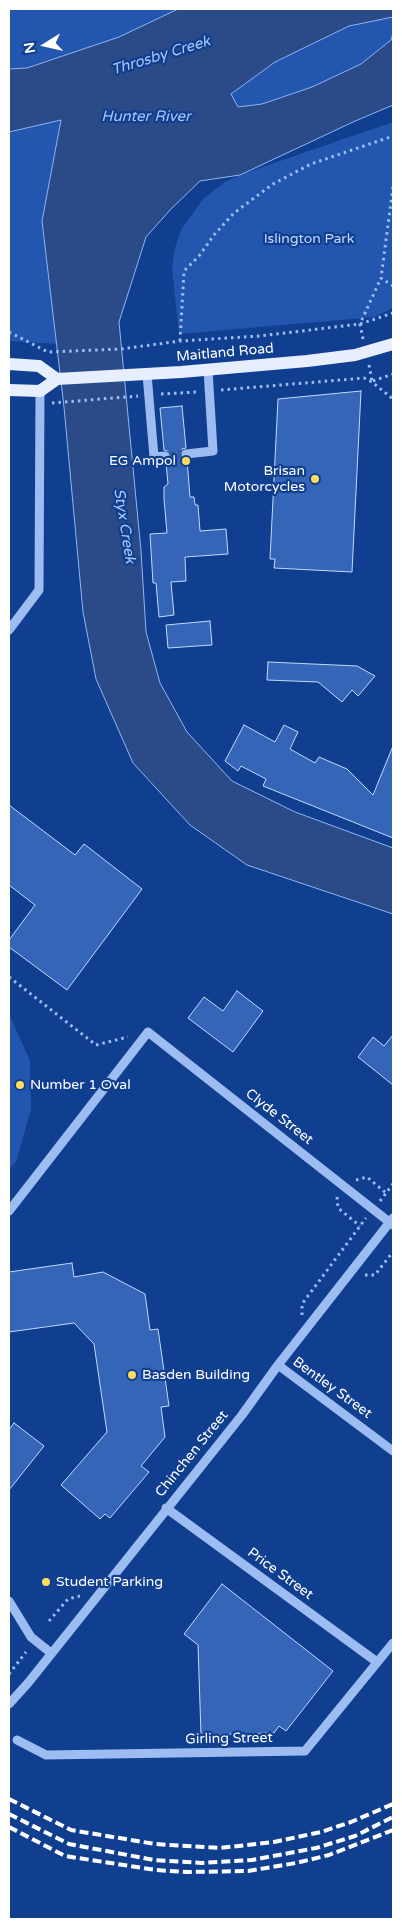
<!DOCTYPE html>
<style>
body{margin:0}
#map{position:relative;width:402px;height:1928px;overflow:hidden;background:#113f90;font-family:"Varela Round",sans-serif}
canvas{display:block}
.frame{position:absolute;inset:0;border:10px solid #fff;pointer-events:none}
.north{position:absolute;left:20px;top:20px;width:50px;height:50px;-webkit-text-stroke:4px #113f90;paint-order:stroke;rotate:260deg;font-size:14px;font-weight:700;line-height:20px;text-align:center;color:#fff}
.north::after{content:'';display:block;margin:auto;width:18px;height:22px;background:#fff;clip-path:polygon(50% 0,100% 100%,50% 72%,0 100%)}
</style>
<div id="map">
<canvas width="402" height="1928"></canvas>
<div class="frame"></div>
<div class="north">N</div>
</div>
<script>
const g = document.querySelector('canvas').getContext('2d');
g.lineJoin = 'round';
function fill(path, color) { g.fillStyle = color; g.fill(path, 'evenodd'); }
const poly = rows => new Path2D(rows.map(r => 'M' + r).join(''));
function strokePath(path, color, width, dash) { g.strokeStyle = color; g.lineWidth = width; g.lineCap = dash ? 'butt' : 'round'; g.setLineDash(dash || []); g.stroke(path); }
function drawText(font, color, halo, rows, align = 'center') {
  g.font = font + ' "Varela Round",sans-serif'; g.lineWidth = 4.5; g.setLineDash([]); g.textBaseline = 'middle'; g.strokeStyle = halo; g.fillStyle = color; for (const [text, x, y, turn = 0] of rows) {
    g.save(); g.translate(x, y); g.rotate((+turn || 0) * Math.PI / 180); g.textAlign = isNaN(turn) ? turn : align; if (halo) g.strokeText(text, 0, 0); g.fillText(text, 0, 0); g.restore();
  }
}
const green = poly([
 [9,9,178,9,119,37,27,68,9,69],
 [393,17,393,33,391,40,361,64,312,87,262,104,237,107,231,94,275,62,349,26],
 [61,120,42,221,57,344,9,341,9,132],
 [393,122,393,308,374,317,179,334,172,267,175,248,181,230,203,199,225,182,245,173],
 [9,1014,30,1061,31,1109,16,1162,9,1169]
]);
const water = poly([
 [178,9,393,9,393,17,349,26,275,62,231,94,238,107,262,104,312,87,361,64,391,40,393,33,393,105,353,122,240,175,200,181,171,209,146,237,119,322,141,551,146,632,160,683,187,732,232,781,295,812,393,848,393,914,247,865,190,825,133,763,96,679,83,612,64,407,42,221,61,120,9,132,9,69,27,68,119,37,178,9]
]);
const building = poly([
 [361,391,352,572,274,568,275,559,270,559,278,399,361,391],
 [182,406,186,448,182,449,180,455,183,459,187,460,190,497,194,497,195,505,198,505,200,531,226,529,228,554,185,557,186,581,171,582,174,615,159,617,156,583,153,583,150,534,167,533,164,499,164,487,168,484,166,462,169,461,171,456,170,452,164,450,160,408,182,406],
 [210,621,212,645,168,648,166,625,210,621],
 [268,662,357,666,375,676,358,696,352,690,342,702,318,682,267,680,268,662],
 [244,725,275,742,284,725,298,732,290,749,315,763,319,757,347,769,373,795,393,746,393,838,263,786,266,779,241,766,238,771,225,761,244,725],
 [9,805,75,855,84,844,142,889,67,990,9,947,9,940,35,905,9,885,9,805],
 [237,991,263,1011,233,1052,188,1018,204,997,223,1011,237,991],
 [393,1035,393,1085,358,1057,373,1037,384,1046,393,1035],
 [72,1263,74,1277,103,1272,145,1294,150,1330,158,1329,169,1406,161,1407,165,1437,141,1466,149,1472,110,1518,105,1514,100,1519,61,1485,107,1432,94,1344,74,1323,9,1332,9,1272,72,1263],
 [14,1423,44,1446,9,1490,9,1430,14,1423],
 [222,1584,333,1671,286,1731,279,1726,274,1733,201,1735,198,1645,184,1634,222,1584]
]);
const minorTunnel = poly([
 [165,456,186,454]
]);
const path = poly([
 [393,187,381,278,393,286],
 [9,332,48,352,121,349,180,341,260,336,360,324,393,313],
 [363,339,360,324,381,278],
 [180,341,184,271,199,256,214,235,234,213,273,184,311,164,393,136],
 [369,365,372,381],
 [373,381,393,374],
 [221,390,364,378,372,382,393,399],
 [161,394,198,392],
 [52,403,138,396],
 [9,977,96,1045,128,1037],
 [356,1180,367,1177,386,1193],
 [337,1197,338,1208,360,1226],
 [380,1201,393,1184],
 [365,1275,375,1275,392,1253,393,1254],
 [302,1315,302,1304,366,1218],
 [49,1621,68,1599,80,1596],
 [9,1674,26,1652]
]);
const minor = poly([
 [147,374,154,457,165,456],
 [186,454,213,451,208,370],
 [9,630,39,590,40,391],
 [9,1211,148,1032,393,1225],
 [278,1365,393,1451],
 [166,1508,377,1662],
 [9,1601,31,1637,51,1653],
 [9,1704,28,1683,242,1415,278,1365,393,1218],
 [17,1740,46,1755,305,1751,393,1643]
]);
const major = poly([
 [9,364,39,366,57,379],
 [9,390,40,391,57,379,181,372,307,361,355,355,393,344]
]);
const rail = poly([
 [9,1799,71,1830,155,1844,220,1848,274,1842,321,1832,351,1822,393,1804],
 [9,1814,69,1844,154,1860,202,1863,252,1860,316,1848,355,1836,393,1817],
 [9,1827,65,1856,156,1870,187,1872,248,1871,296,1863,329,1855,393,1830]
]);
const markers = [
 [186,461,5,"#ffdd5d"],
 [315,479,5,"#ffdd5d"],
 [20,1085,5,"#ffdd5d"],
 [132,1375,5,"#ffdd5d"],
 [46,1582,5,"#ffdd5d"]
];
const parkNames = [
 ["Islington Park",309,239]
];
const streetNames = [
 ["Maitland Road",225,353,-5],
 ["Clyde Street",279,1117,38],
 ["Bentley Street",332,1388,36],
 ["Chinchen Street",192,1454,-51],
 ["Price Street",280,1574,36],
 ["Girling Street",229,1739,-1]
];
const poiNames = [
 ["EG Ampol",176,461,"right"],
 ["Brisan",305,471,"right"],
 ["Motorcycles",305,487,"right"],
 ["Number 1 Oval",30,1085],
 ["Basden Building",142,1375],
 ["Student Parking",56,1582]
];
const waterNames = [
 ["Throsby Creek",161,56,-17],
 ["Hunter River",146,117],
 ["Styx Creek",124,526,81]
];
fill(green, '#2357af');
fill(water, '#2a4b88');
strokePath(water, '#8eb6f6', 1);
fill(building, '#3565b7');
strokePath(building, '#c3d9fd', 1);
strokePath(minorTunnel, '#355ca1', 9, [9, 4.5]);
strokePath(path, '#9cbcf2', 3, [2.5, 4]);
strokePath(minor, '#9cbcf2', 9);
strokePath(major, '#e7efff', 12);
strokePath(rail, '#fff', 4, [9, 4]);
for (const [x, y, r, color] of markers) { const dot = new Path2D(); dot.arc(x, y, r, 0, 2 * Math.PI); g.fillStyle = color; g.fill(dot); strokePath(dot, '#113f90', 2); }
drawText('14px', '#c3d9fd', '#113f90', parkNames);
drawText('14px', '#fff', '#113f90', streetNames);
drawText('14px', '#fff', '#113f90', poiNames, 'left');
drawText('italic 15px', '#a8c7f9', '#113f90', waterNames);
</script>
